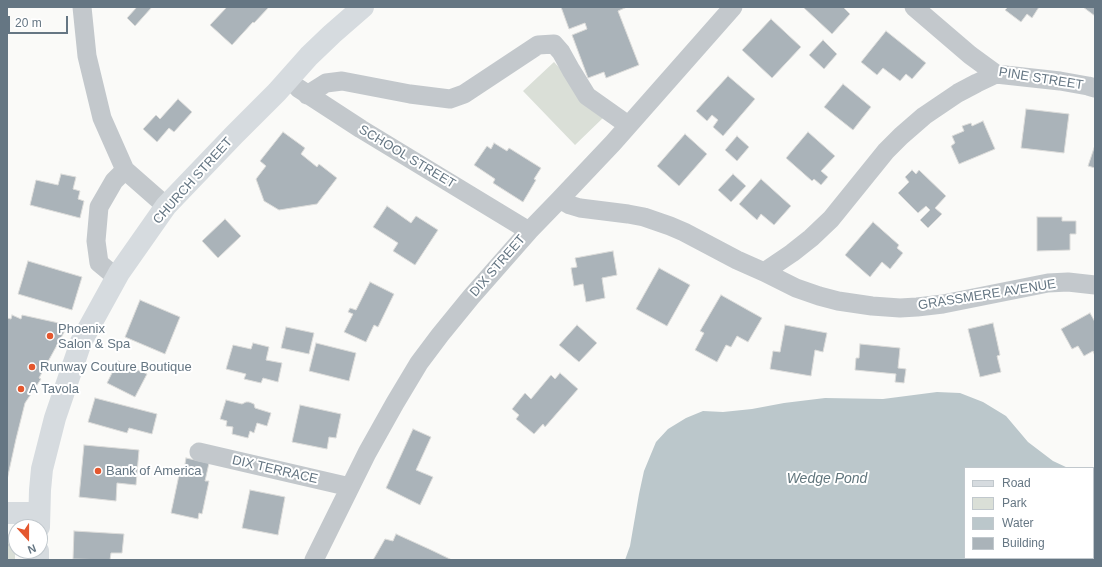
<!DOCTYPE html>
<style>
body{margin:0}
#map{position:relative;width:1102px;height:567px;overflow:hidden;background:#fafaf8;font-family:Arial,sans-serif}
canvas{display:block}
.frame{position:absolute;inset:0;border:8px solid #657683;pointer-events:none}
.legend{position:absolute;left:964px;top:467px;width:130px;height:92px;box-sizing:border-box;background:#fff;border:1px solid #c1c8cd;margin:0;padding:5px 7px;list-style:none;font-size:12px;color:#657683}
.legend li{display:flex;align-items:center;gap:8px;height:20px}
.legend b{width:20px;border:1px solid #c1c8cd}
.north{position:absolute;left:8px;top:519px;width:40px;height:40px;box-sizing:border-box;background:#fff;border:1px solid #c1c8cd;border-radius:50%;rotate:159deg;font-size:11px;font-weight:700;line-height:16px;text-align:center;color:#657683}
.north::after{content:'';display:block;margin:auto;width:14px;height:18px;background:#e4572e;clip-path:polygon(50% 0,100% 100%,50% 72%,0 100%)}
.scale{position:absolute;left:8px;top:16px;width:60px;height:18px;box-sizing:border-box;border:2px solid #657683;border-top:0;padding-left:5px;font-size:12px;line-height:14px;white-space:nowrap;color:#657683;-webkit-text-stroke:3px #fff;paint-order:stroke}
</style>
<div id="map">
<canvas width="1102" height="567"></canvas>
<div class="frame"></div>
<ul class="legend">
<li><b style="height:5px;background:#d6dbdf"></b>Road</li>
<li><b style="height:11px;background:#dadfd7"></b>Park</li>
<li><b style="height:11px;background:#bbc7cb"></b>Water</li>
<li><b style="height:11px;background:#aab3b9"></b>Building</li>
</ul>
<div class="north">N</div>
<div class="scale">20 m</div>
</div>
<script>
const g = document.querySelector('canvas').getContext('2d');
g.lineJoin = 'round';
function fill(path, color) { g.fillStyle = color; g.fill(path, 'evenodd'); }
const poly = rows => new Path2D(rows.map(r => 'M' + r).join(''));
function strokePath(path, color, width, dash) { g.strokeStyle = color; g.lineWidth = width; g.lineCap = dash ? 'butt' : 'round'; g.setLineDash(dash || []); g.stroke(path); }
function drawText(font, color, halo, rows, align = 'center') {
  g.font = font + ' Arial,sans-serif'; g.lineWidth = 4; g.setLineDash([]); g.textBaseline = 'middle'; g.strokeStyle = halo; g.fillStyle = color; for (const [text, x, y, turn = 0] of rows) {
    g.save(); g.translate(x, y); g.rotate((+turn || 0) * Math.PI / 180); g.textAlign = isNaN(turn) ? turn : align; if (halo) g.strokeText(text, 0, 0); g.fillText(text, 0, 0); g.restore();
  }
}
const green = poly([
 [554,62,605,116,575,145,523,91],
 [7,533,13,539,15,544,15,560,7,560]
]);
const water = poly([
 [937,392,960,393,983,402,1006,416,1028,442,1053,461,1068,468,965,468,965,558,1093,558,1093,476,1095,477,1095,560,625,560,630,546,639,494,644,471,651,454,656,442,668,429,686,418,703,411,723,412,752,409,784,403,825,398,883,399]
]);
const building = poly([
 [137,7,152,7,135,26,127,18,137,7],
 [227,7,269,7,254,23,253,22,232,45,210,25,227,7],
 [561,7,627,7,618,11,639,65,606,78,604,72,588,78,572,35,587,29,585,23,569,29,561,7],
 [803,7,843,7,850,14,832,34,803,7],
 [1008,7,1039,7,1032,18,1027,14,1021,22,1005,10,1008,7],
 [1083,7,1095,7,1095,16,1083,7],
 [771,19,801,47,772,78,742,50,771,19],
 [886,31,926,63,912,79,906,74,900,81,883,68,877,75,861,62,886,31],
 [823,40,837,54,824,69,809,55,823,40],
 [728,76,755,99,723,136,713,127,718,120,712,115,707,121,696,111,728,76],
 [843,84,871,107,853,130,824,107,843,84],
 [178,99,192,112,174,132,169,128,157,142,143,129,156,115,160,119,178,99],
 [1026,109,1069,114,1064,153,1021,148,1026,109],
 [983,121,995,149,959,164,951,146,955,143,952,136,964,131,962,126,971,123,972,126,983,121],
 [283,132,305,148,301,154,317,167,319,164,337,178,317,204,279,210,264,201,256,179,266,166,260,161,283,132],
 [808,132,835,156,821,171,828,177,821,185,814,179,812,181,786,158,808,132],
 [685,134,707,154,679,186,657,166,685,134],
 [737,136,749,147,737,161,725,150,737,136],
 [494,143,507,151,509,148,541,168,534,179,536,180,523,202,493,183,495,179,474,165,487,146,491,149,494,143],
 [1095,145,1095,168,1088,166,1095,145],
 [912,170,916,174,919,170,946,196,935,208,942,214,928,228,920,220,930,210,926,206,918,213,898,193,909,182,905,177,912,170],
 [61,174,76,177,73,189,80,191,78,199,84,201,80,218,30,205,36,180,58,185,61,174],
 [733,174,746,186,731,202,718,190,733,174],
 [761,179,791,206,774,225,761,214,757,220,739,204,761,179],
 [387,206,411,223,416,216,438,230,415,265,393,251,398,243,373,227,387,206],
 [1037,217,1062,217,1062,221,1076,221,1076,234,1070,234,1070,250,1037,251,1037,217],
 [225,219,241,236,218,258,202,241,225,219],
 [873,222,899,245,897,248,903,253,890,269,882,262,870,277,845,255,873,222],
 [613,251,617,275,602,278,605,298,586,302,583,284,574,286,571,268,577,267,575,258,613,251],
 [28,261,82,277,72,310,18,294,28,261],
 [659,268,690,285,667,326,636,309,659,268],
 [370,282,394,294,378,327,374,325,366,342,344,332,353,314,348,312,350,308,356,310,370,282],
 [721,295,762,318,748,342,737,336,731,347,726,345,717,362,695,350,704,333,700,331,721,295],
 [140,300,180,317,165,354,125,337,140,300],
 [1090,313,1095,322,1095,356,1093,351,1084,356,1078,346,1072,349,1061,329,1090,313],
 [12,315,21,319,22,315,68,325,39,378,41,379,25,403,16,439,7,480,7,318,11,319,12,315],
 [993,323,1000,355,997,356,1001,372,980,377,968,329,993,323],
 [577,325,597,343,579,362,559,345,577,325],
 [785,325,827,333,823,352,815,350,811,376,770,369,773,351,780,352,785,325],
 [286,327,314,333,309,354,281,348,286,327],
 [253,343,269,347,266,360,282,363,278,382,263,378,261,383,244,379,246,374,226,369,233,345,251,349,253,343],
 [316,343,356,353,349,381,309,371,316,343],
 [860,344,900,348,898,368,906,369,904,383,895,382,896,374,855,370,856,358,859,358,860,344],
 [118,361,147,374,135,397,107,383,118,361],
 [560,373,578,389,545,427,543,424,534,434,516,419,519,415,512,409,525,393,531,399,551,375,555,379,560,373],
 [95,398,157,414,152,434,129,428,127,433,88,422,95,398],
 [226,400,242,404,246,402,249,402,254,404,255,408,271,413,267,426,257,423,254,433,250,431,248,438,232,434,233,427,226,426,227,421,220,419,226,400],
 [300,405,341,414,336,438,329,437,327,449,292,442,300,405],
 [413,429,431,437,416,470,433,477,420,505,386,488,413,429],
 [84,445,139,450,136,485,117,483,116,501,79,497,84,445],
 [186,458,209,463,205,481,209,481,202,514,199,513,198,519,171,513,179,475,183,476,186,458],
 [250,490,285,497,278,535,242,528,250,490],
 [74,531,124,534,122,553,111,553,110,560,73,559,74,531],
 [396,534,429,549,452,560,373,560,385,539,393,541,396,534]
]);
const path = poly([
 [7,546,11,536,11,533]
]);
const minor = poly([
 [82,7,87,56,102,118,125,170,166,206],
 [914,7,970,55,996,74,1060,81,1088,86,1095,88],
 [298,88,361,129,529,231],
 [307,95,326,83,342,81,410,94,450,99,464,94,538,45,554,44,561,52,571,70,587,96,628,125],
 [560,199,570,205,580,208,628,214,644,217,670,226,684,232,737,260,764,272,792,253,811,238,831,219,886,151,901,136,924,116,958,93,977,83,996,74],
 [764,272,796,288,819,296,838,301,872,306,900,308,917,307,943,304,1048,283,1068,282,1095,285],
 [116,277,99,263,96,241,99,207,114,181,125,170],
 [199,452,350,487],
 [314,560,367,453,395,403,419,363,440,335,471,297,529,231,560,199,613,143,733,7]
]);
const major = poly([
 [7,513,39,513],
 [39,527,40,490,42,469,55,418,81,342,119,273,166,206,234,135,277,92,309,56,332,34,363,7],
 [38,551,38,560]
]);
const markers = [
 [50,336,4,"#e4572e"],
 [32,367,4,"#e4572e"],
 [21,389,4,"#e4572e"],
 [98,471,4,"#e4572e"]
];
const streetNames = [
 ["PINE STREET",1041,79,9],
 ["SCHOOL STREET",407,157,31],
 ["CHURCH STREET",193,181,-48],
 ["DIX STREET",498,266,-49],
 ["GRASSMERE AVENUE",987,295,-9],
 ["DIX TERRACE",275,470,13]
];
const poiNames = [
 ["Phoenix",58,329],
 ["Salon & Spa",58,344],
 ["Runway Couture Boutique",40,367],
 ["A Tavola",29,389],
 ["Bank of America",106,471]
];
const waterNames = [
 ["Wedge Pond",827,479]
];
fill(green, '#dadfd7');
fill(water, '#bbc7cb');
fill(building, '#aab3b9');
strokePath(building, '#dcdcda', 1);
strokePath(path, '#bbbfc2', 2.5, [2, 2]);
strokePath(minor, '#c3c8cc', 19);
strokePath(major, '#d6dbdf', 22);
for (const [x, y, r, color] of markers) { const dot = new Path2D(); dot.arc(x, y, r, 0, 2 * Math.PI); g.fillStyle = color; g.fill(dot); strokePath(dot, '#fff', 1.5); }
drawText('13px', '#657683', '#fff', streetNames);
drawText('13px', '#657683', '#fff', poiNames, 'left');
drawText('italic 14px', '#60757c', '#fff', waterNames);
</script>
